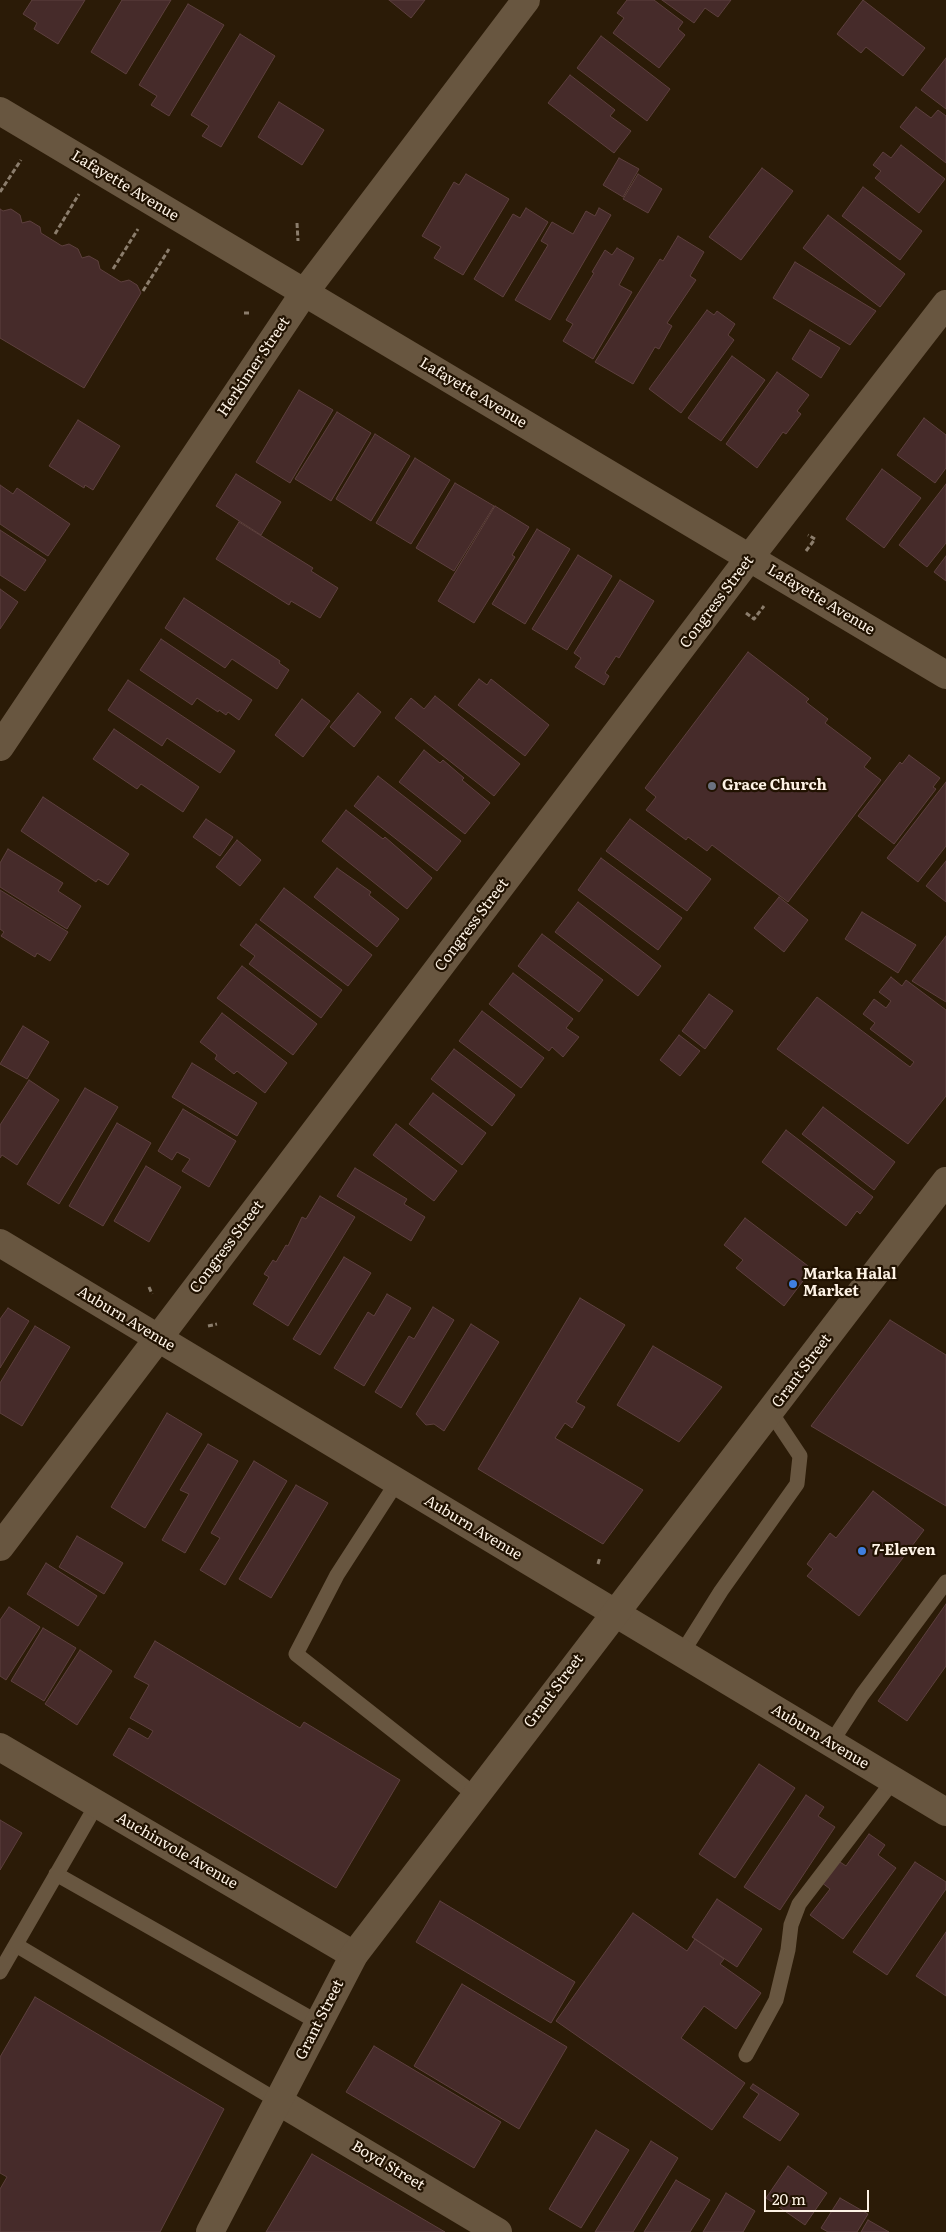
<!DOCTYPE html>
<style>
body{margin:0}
#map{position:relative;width:946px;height:2232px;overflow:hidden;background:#2b1b07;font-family:Literata,serif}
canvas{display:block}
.scale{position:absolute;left:764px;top:2190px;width:105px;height:22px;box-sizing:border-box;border:2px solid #fdf2e5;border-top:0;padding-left:6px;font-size:15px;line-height:18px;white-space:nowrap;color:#fdf2e5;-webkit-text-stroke:4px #211201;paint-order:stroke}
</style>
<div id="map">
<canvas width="946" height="2232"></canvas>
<div class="scale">20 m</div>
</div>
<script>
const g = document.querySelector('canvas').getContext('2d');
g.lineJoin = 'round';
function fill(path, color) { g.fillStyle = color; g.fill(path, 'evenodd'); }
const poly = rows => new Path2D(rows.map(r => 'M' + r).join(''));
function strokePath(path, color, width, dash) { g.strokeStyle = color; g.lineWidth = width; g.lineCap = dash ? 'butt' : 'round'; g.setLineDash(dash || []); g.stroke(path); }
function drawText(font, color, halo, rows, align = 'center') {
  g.font = font + ' Literata,serif'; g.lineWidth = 4.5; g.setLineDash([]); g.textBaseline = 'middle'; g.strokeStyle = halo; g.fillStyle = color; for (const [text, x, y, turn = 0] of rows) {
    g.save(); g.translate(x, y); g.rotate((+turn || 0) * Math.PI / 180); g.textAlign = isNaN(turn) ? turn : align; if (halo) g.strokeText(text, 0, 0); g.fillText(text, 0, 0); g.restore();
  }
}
const building = poly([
 [32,0,85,0,58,44,34,29,37,23,23,14,32,0],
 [122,0,171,0,126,74,91,52,122,0],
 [389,0,425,0,411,18,389,0],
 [627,0,654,0,683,22,678,29,685,35,659,68,613,33,624,18,617,13,627,0],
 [662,0,731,0,718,17,705,8,694,23,662,0],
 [863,0,925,48,903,76,866,47,861,53,837,34,863,0],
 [188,4,224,25,169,116,151,105,157,96,139,85,188,4],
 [240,34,275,56,221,147,202,136,209,126,191,115,240,34],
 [601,36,670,89,647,121,577,68,601,36],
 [946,58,946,109,921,90,946,58],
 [570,75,615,110,610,116,631,131,614,153,548,103,570,75],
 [279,102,324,130,302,165,258,137,279,102],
 [916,107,931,118,938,110,946,116,946,163,900,127,916,107],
 [901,145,945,179,919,213,875,178,881,171,873,165,883,152,891,158,901,145],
 [619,158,639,169,623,197,603,185,619,158],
 [762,168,793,191,741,260,709,237,762,168],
 [466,174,509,199,463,275,434,258,441,247,422,236,454,182,459,185,466,174],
 [638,174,662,189,648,213,623,199,638,174],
 [863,187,922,231,900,260,842,216,863,187],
 [526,208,548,222,503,297,474,279,513,214,520,218,526,208],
 [599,208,611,215,550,320,515,300,548,245,541,241,552,222,573,234,586,211,595,216,599,208],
 [0,209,3,211,11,209,20,215,22,223,30,221,40,227,41,233,62,246,69,244,78,249,82,258,89,256,98,261,100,269,121,282,129,280,137,285,141,293,84,388,0,338,0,209],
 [828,215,905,274,880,307,803,248,828,215],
 [678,236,704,252,690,276,696,280,667,323,672,326,659,349,655,347,633,384,595,362,660,259,663,261,678,236],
 [617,248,634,258,619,285,632,292,593,359,563,341,573,324,566,320,594,273,592,272,605,250,612,255,617,248],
 [795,262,876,311,850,345,773,298,795,262],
 [707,310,714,315,717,311,735,324,728,335,734,340,681,413,649,389,707,310],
 [810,330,840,348,821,378,792,359,810,330],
 [732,356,765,380,721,441,688,418,732,356],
 [777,372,809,395,797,411,801,414,786,434,783,432,757,468,726,444,777,372],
 [299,390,333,410,290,483,256,462,299,390],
 [337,412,371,433,331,501,295,479,337,412],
 [924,418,946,435,946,468,935,483,897,455,924,418],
 [78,420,120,446,93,490,85,485,84,488,49,466,78,420],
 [375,434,410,456,371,521,336,499,375,434],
 [415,458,450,480,411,544,376,523,415,458],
 [882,469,921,498,884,548,846,519,882,469],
 [236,474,281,502,261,535,216,506,236,474],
 [455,483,494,506,454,571,416,548,455,483],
 [946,484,946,543,927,567,899,545,946,484],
 [0,485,13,494,17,488,70,524,48,556,0,524,0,485],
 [495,506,529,527,512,555,515,557,474,623,438,601,495,506],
 [239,522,313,568,311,571,338,588,320,618,291,601,289,605,216,559,239,522],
 [537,529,570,549,525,624,492,604,537,529],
 [0,530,46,560,25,591,0,575,0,530],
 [578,555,612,576,567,650,532,629,578,555],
 [946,556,946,581,934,572,946,556],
 [620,580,654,601,619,658,616,656,605,673,609,676,604,685,575,667,581,658,574,653,620,580],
 [0,589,18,602,0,629,0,589],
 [184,598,280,661,279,663,289,670,277,689,232,659,225,668,165,628,184,598],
 [161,639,252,700,239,720,228,712,226,715,219,710,218,712,197,698,192,705,140,670,161,639],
 [748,652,809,699,806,702,828,719,825,723,871,758,864,767,881,780,788,902,712,845,707,851,688,837,686,840,646,810,656,797,645,788,748,652],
 [479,679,487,685,491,679,549,725,525,756,458,705,479,679],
 [128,680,235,751,220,773,167,738,162,746,108,710,128,680],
 [358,693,381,712,354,747,330,727,358,693],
 [435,696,520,764,494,796,395,718,411,698,424,709,435,696],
 [302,699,330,721,303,757,275,735,302,699],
 [114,729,199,787,183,812,141,784,137,789,93,759,114,729],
 [424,750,440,763,443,760,464,778,462,780,490,803,465,834,399,782,424,750],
 [909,755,940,778,933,787,936,789,894,844,858,816,900,762,902,764,909,755],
 [378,776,461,841,437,871,354,806,378,776],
 [946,782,946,846,918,882,887,858,946,782],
 [43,797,129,854,108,885,98,879,96,882,21,831,43,797],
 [346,810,383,839,385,837,432,878,407,909,322,841,346,810],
 [206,819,233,837,220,856,193,837,206,819],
 [630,819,711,879,687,911,606,851,630,819],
 [237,840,261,860,240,886,216,867,237,840],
 [8,849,63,883,58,891,81,906,67,929,0,887,0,863,8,849],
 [601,858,682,918,658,950,578,890,601,858],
 [946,861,946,902,926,886,946,861],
 [337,868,371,892,369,895,399,919,377,947,314,897,337,868],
 [284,888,372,955,348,986,260,920,284,888],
 [0,890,68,932,50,961,37,953,35,957,1,936,4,932,0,929,0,890],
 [779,897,808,920,784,952,754,928,779,897],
 [578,902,661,966,638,996,555,932,578,902],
 [862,912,916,945,898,973,845,939,862,912],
 [256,924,342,990,321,1018,249,964,255,956,240,945,256,924],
 [542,934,603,980,579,1012,518,966,542,934],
 [946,936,946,1002,912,981,946,936],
 [242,966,317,1024,293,1055,217,998,242,966],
 [513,973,573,1019,566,1028,579,1037,563,1057,552,1047,549,1051,489,1004,513,973],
 [891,977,902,986,906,980,946,1010,946,1096,908,1144,777,1049,817,997,910,1067,914,1062,870,1029,875,1023,863,1014,874,999,886,1008,891,1001,879,992,891,977],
 [709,994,733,1011,705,1049,682,1031,709,994],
 [482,1011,544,1058,521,1088,459,1041,482,1011],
 [222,1013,287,1063,265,1093,237,1071,234,1074,215,1059,217,1055,200,1042,222,1013],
 [23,1026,49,1042,27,1079,0,1064,23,1026],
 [679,1035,700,1051,680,1076,660,1060,679,1035],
 [454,1049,515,1095,492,1126,431,1079,454,1049],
 [192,1063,257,1103,237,1136,172,1097,192,1063],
 [29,1080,59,1100,17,1165,2,1155,0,1158,0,1125,29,1080],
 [85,1088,118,1107,59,1204,27,1184,85,1088],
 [433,1093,486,1133,462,1165,409,1124,433,1093],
 [823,1107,895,1162,874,1190,802,1134,823,1107],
 [183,1109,236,1141,209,1187,182,1171,190,1159,177,1152,172,1160,158,1151,183,1109],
 [117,1123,151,1143,103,1226,69,1206,117,1123],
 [396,1124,457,1171,434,1201,373,1155,396,1124],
 [786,1130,873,1197,860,1214,857,1211,846,1226,762,1162,786,1130],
 [146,1166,181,1187,149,1242,114,1221,146,1166],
 [355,1168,407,1199,404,1204,425,1217,411,1241,337,1196,355,1168],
 [320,1196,355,1217,288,1326,253,1304,269,1277,264,1274,273,1260,276,1262,286,1245,288,1246,302,1217,306,1219,320,1196],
 [745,1218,812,1269,784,1306,736,1268,743,1260,724,1245,745,1218],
 [344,1257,371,1273,320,1355,293,1339,344,1257],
 [387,1294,411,1308,364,1386,334,1368,368,1312,374,1316,387,1294],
 [580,1298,625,1325,576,1402,585,1407,572,1428,565,1423,555,1438,643,1490,603,1544,478,1469,580,1298],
 [433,1307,454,1320,401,1408,375,1392,409,1336,414,1339,433,1307],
 [8,1308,29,1321,0,1368,0,1319,8,1308],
 [890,1320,946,1355,946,1506,811,1426,890,1320],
 [471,1324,499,1342,444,1431,434,1424,426,1425,416,1414,471,1324],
 [35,1326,70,1347,22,1426,0,1413,0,1383,35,1326],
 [653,1346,722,1387,679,1442,617,1405,653,1346],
 [167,1413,202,1434,145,1528,111,1507,167,1413],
 [208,1444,238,1461,185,1553,162,1540,189,1494,180,1490,208,1444],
 [254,1461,287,1481,225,1585,200,1570,220,1538,211,1533,254,1461],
 [296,1485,328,1503,271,1598,239,1579,296,1485],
 [873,1491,924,1530,859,1616,807,1576,813,1569,807,1564,830,1533,836,1538,873,1491],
 [77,1536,123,1563,104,1594,59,1567,77,1536],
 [46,1563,97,1596,78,1626,27,1594,46,1563],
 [946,1604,946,1666,907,1721,878,1701,946,1604],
 [9,1607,40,1627,6,1680,0,1676,0,1620,9,1607],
 [43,1628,76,1648,44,1701,11,1681,43,1628],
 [155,1641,300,1728,304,1722,400,1780,336,1888,113,1755,129,1728,148,1739,153,1731,130,1718,149,1685,134,1677,155,1641],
 [80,1650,112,1671,77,1725,45,1704,80,1650],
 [759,1764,795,1788,735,1878,699,1854,759,1764],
 [806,1795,824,1807,818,1816,835,1827,780,1910,744,1887,806,1795],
 [0,1820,22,1833,0,1870,0,1820],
 [869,1834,885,1845,878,1855,896,1868,843,1939,810,1915,830,1889,821,1882,837,1860,846,1866,869,1834],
 [915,1862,946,1882,946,1889,887,1975,853,1952,915,1862],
 [717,1899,762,1929,737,1967,692,1937,717,1899],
 [440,1901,575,1982,551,2023,416,1942,440,1901],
 [633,1913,687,1951,695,1939,724,1959,720,1964,761,1993,736,2029,704,2006,681,2038,745,2083,712,2130,556,2021,633,1913],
 [946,1932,946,1996,916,1976,946,1932],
 [462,1984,567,2047,519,2129,414,2066,462,1984],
 [35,1997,224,2109,160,2232,0,2232,0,2189,7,2177,0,2173,0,2057,35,1997],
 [374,2046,501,2122,474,2168,346,2092,374,2046],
 [753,2084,799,2114,780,2141,743,2117,759,2094,750,2088,753,2084],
 [596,2130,629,2150,581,2228,549,2209,596,2130],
 [651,2141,678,2158,633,2232,595,2232,651,2141],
 [312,2154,445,2232,266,2232,312,2154],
 [788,2166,827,2193,805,2225,766,2198,788,2166],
 [676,2180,710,2200,690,2232,644,2232,676,2180],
 [726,2193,755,2211,743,2232,703,2232,726,2193],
 [840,2198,868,2214,857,2232,828,2232,821,2228,840,2198],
 [868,2220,889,2232,861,2232,868,2220]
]);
const path = poly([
 [0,192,21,160],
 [297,223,298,241],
 [55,234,79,194],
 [113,269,138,229],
 [143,291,169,249],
 [244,313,251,313],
 [806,551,815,539,808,535],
 [746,613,754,619,764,606],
 [149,1287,152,1294],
 [208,1326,217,1324],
 [598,1564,600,1557]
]);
const service = poly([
 [397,1482,337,1575,296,1654,475,1795],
 [682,1653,721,1591,797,1484,800,1456,770,1411],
 [831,1743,862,1695,946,1582],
 [56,1874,319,2023],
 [16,1945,278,2101],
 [0,1972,97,1804],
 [746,2055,776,2000,788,1950,791,1925,799,1904,893,1781]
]);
const minor = poly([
 [0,111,946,675],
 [0,747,304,293,526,0],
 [0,1243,946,1812],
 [0,1547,750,557,946,304],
 [0,1747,354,1955],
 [278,2101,498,2232]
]);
const tertiary = poly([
 [210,2232,354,1955,946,1181]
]);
const markers = [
 [712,786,5,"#6b7280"],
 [793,1284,5,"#3f7fe0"],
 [862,1551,5,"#3f7fe0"]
];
const streetNames = [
 ["Lafayette Avenue",125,186,31],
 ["Herkimer Street",254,367,-56],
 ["Lafayette Avenue",473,393,31],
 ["Lafayette Avenue",821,600,31],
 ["Congress Street",717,602,-53],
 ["Congress Street",472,925,-53],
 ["Congress Street",227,1247,-53],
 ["Auburn Avenue",126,1319,31],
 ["Grant Street",802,1371,-53],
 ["Auburn Avenue",473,1528,31],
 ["Grant Street",554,1691,-53],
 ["Auburn Avenue",820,1737,31],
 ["Auchinvole Avenue",177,1851,30],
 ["Grant Street",320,2020,-63],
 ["Boyd Street",388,2166,31]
];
const poiNames = [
 ["Grace Church",722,786],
 ["Marka Halal",803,1275],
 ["Market",803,1292],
 ["7-Eleven",872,1551]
];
fill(building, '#462b2a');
strokePath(building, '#5d403e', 1);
strokePath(path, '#8b7d6c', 3, [5, 2.5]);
strokePath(service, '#685640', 15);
strokePath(minor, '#685640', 28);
strokePath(tertiary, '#685640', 28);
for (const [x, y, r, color] of markers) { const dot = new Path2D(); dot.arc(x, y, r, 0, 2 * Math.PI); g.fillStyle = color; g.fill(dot); strokePath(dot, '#211201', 2); }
drawText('15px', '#fdf2e5', '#211201', streetNames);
drawText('bold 15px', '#fdf2e5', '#211201', poiNames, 'left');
</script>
